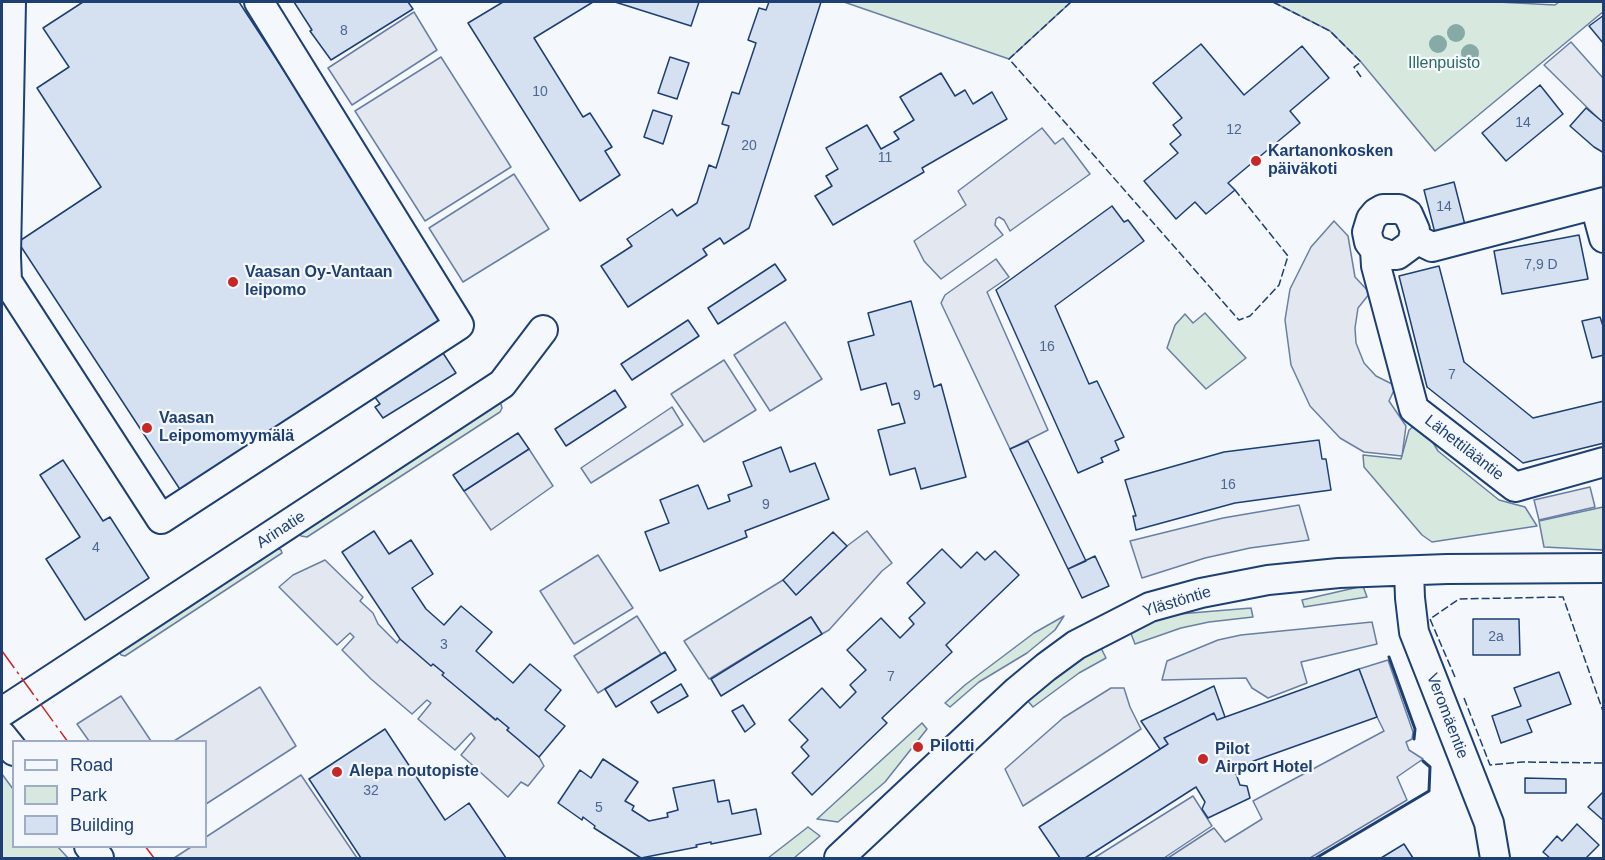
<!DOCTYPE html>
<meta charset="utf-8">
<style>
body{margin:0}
#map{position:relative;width:1605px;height:860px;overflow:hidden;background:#f4f7fb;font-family:Helvetica,sans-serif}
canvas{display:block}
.frame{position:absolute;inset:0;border:3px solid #1d3f73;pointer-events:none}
.legend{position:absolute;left:12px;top:740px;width:195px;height:108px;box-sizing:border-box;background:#f4f7fb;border:2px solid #9eadc5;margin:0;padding:8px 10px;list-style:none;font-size:18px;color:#1d3f73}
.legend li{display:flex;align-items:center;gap:12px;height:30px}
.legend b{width:30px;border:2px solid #9eadc5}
</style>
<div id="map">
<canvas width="1605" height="860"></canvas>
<div class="frame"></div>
<ul class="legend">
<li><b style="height:8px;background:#f4f7fb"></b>Road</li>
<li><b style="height:16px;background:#d7e8df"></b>Park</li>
<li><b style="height:16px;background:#d5e0f0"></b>Building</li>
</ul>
</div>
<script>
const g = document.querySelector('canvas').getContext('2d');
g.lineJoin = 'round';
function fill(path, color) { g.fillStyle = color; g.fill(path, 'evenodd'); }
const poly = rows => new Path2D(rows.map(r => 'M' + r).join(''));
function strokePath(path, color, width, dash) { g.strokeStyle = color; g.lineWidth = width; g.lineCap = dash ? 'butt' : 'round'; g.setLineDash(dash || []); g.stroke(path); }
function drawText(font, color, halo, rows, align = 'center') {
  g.font = font + ' Helvetica,sans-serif'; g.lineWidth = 4.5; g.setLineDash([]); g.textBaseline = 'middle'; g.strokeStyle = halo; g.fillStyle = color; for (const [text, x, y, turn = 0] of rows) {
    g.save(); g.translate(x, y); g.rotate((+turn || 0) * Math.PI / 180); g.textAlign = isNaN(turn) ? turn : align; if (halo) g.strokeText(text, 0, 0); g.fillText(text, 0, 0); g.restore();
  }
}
const green = poly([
 [844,2,1071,2,1009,59,844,2],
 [1273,2,1498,2,1555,5,1559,2,1603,2,1604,11,1435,151,1361,62,1330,31,1273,2],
 [1205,313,1246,358,1206,389,1167,348,1175,325,1185,314,1193,323,1205,313],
 [497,402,501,404,502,408,500,412,307,537,301,536,299,534,497,402],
 [1415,425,1429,436,1438,451,1499,500,1525,507,1537,526,1432,542,1422,535,1364,467,1363,455,1401,459,1409,430,1415,425],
 [1603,507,1603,550,1544,547,1539,521,1603,507],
 [274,546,281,550,282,553,125,656,121,655,119,651,274,546],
 [1363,586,1367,597,1304,607,1302,600,1363,586],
 [1251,608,1253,617,1209,622,1181,628,1135,644,1130,631,1142,625,1179,614,1251,608],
 [1064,616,1055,630,1027,653,979,682,950,707,945,703,965,685,1034,633,1064,616],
 [1100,646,1106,658,1079,673,1033,707,1027,700,1074,663,1100,646],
 [922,723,927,729,885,782,838,822,817,819,922,723],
 [2,774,13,789,14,846,58,847,68,858,2,858,2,774],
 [808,827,820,836,794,858,768,858,808,827]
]);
const parking = poly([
 [414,12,437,50,352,105,328,68,414,12],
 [1571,42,1603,78,1603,123,1544,65,1571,42],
 [441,57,511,167,425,221,355,111,441,57],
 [1042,128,1055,144,1063,138,1090,174,1010,231,1004,220,999,217,996,219,995,225,1003,235,941,279,924,261,914,241,966,205,958,191,1042,128],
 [514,174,549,229,463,282,429,228,514,174],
 [1334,221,1348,236,1355,277,1370,293,1358,308,1355,328,1356,343,1364,363,1376,376,1396,386,1389,401,1406,426,1402,456,1364,452,1340,438,1310,406,1291,365,1285,320,1290,289,1311,247,1334,221],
 [996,259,1009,277,987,292,1048,430,1010,449,941,303,945,295,996,259],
 [785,322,822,379,770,411,734,355,785,322],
 [724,360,756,410,704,442,671,394,724,360],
 [672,407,683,425,591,483,581,468,672,407],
 [529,449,553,486,491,530,464,491,529,449],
 [1590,487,1595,507,1539,520,1534,500,1590,487],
 [1299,505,1309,540,1250,548,1205,558,1142,578,1130,541,1223,518,1299,505],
 [867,531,892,563,882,571,829,630,822,634,811,617,709,679,684,641,783,580,797,594,847,546,867,531],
 [598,555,633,608,574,644,540,591,598,555],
 [325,560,363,597,360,601,373,613,378,624,397,643,400,639,431,665,433,664,444,673,443,675,495,720,497,718,509,728,507,730,539,757,544,766,528,786,521,782,508,797,461,755,475,738,471,733,455,750,418,719,431,703,427,700,412,714,371,679,342,650,354,637,350,633,337,645,279,587,293,575,325,560],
 [637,616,661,654,598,693,574,656,637,616],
 [1372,622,1377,644,1301,662,1307,683,1268,698,1252,688,1246,678,1162,680,1167,661,1218,640,1241,635,1372,622],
 [1388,660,1413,732,1412,739,1406,742,1409,750,1423,759,1397,777,1407,800,1310,858,1168,858,1214,828,1225,842,1262,819,1253,801,1384,731,1377,717,1359,669,1388,660],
 [260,687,296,746,206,804,206,742,174,741,260,687],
 [1111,688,1124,688,1130,707,1141,729,1023,806,1005,769,1063,718,1111,688],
 [121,696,151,741,89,741,77,724,121,696],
 [301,775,357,858,174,858,191,847,206,846,206,837,301,775],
 [1193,796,1212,826,1164,858,1094,858,1193,796]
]);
const building = poly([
 [83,2,239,2,448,321,183,494,18,242,101,187,37,88,69,67,43,28,83,2],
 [294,2,408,2,413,9,331,60,310,31,312,30,294,2],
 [503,2,593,2,534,38,583,117,590,113,612,147,605,151,620,175,580,201,468,23,503,2],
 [615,2,699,2,691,26,615,2],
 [769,2,821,2,749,228,724,244,720,238,703,249,707,255,628,307,601,266,632,246,627,239,672,209,677,216,697,203,709,165,716,168,729,126,722,124,732,92,739,94,756,43,748,40,759,8,766,10,769,2],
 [1604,15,1604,44,1589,26,1604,15],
 [1201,44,1244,95,1302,46,1329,78,1290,111,1300,123,1228,183,1235,190,1206,214,1195,202,1176,219,1144,181,1178,153,1170,144,1181,135,1173,125,1182,118,1153,83,1201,44],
 [670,57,689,63,677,99,658,93,670,57],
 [941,73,955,96,965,90,973,104,992,92,1007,119,922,168,924,172,833,225,815,196,832,186,826,176,838,169,826,148,867,125,881,149,899,139,894,132,914,120,900,97,941,73],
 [1540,85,1563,114,1506,161,1482,133,1540,85],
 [1586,108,1604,123,1604,153,1594,147,1570,126,1586,108],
 [653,110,672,116,663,144,644,137,653,110],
 [1454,182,1465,225,1435,233,1424,190,1454,182],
 [1112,206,1124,222,1128,220,1144,241,1055,306,1089,384,1097,381,1124,437,1115,441,1119,450,1101,458,1103,462,1078,473,996,290,1112,206],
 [1579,235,1588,279,1502,294,1494,251,1579,235],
 [775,264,786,280,718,324,708,308,775,264],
 [1439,266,1464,362,1533,418,1604,401,1604,443,1523,463,1427,387,1399,276,1439,266],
 [911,301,934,387,941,384,966,477,921,489,915,468,890,475,878,430,905,423,899,403,892,405,886,383,861,390,848,342,874,335,868,313,911,301],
 [1600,317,1604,329,1604,355,1592,358,1582,321,1600,317],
 [688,320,699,336,632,380,621,364,688,320],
 [443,353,456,373,383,418,375,407,380,404,374,396,443,353],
 [615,390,626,407,566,446,555,429,615,390],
 [518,433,529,449,464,491,453,475,518,433],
 [1319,440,1322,459,1326,459,1331,490,1235,503,1136,530,1133,516,1136,516,1125,480,1224,452,1319,440],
 [1028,441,1086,561,1068,569,1010,449,1028,441],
 [781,447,790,472,815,463,829,499,745,531,747,537,660,571,645,532,669,523,660,500,698,485,708,509,730,501,728,495,752,486,743,462,781,447],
 [63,460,103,521,110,517,149,578,85,620,46,559,80,537,40,475,63,460],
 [374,531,389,554,411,540,433,574,412,588,426,609,444,625,461,606,492,632,476,651,513,683,530,664,561,690,545,710,565,726,539,757,507,730,509,728,497,718,496,720,442,675,444,673,433,664,431,666,400,639,342,552,374,531],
 [833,532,847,546,796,595,783,580,833,532],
 [942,549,961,568,977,552,985,560,995,551,1019,575,946,645,952,652,882,718,887,723,812,795,792,773,809,756,801,747,808,740,789,720,822,688,840,708,856,692,850,685,866,670,847,650,881,618,900,638,914,624,909,618,925,603,907,583,942,549],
 [1095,556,1109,586,1082,598,1068,569,1095,556],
 [811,617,822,634,721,696,711,679,811,617],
 [1473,619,1519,619,1520,655,1473,655,1473,619],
 [665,652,676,670,616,707,605,689,665,652],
 [1359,669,1377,717,1234,768,1240,785,1247,786,1250,798,1208,818,1202,809,1205,802,1196,787,1085,858,1060,858,1039,827,1168,744,1164,738,1214,713,1217,720,1359,669],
 [1559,672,1571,704,1527,720,1532,732,1501,743,1492,716,1521,706,1514,688,1559,672],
 [681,684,688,696,658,713,651,702,681,684],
 [1214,686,1225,717,1217,720,1214,713,1164,738,1168,744,1160,749,1141,721,1214,686],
 [743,705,755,724,745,732,732,711,743,705],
 [385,729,445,820,469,803,506,858,361,858,309,779,385,729],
 [603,759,638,782,625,801,634,806,632,810,649,821,668,817,667,813,678,810,673,788,714,780,718,802,729,800,732,814,756,809,761,834,711,844,711,842,696,845,697,847,641,858,594,828,595,826,583,817,582,820,558,803,580,770,591,778,603,759],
 [1525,778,1566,779,1566,793,1525,793,1525,778],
 [1604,791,1604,821,1588,807,1604,791],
 [1577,824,1599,845,1586,858,1550,858,1543,852,1557,836,1562,841,1577,824],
 [1404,844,1413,858,1381,858,1404,844]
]);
const minor = poly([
 [1595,205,1604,238],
 [1414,238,1432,247,1604,202],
 [1375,250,1389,255,1397,255,1412,244,1415,230,1408,214,1399,209,1383,209,1376,213,1371,219,1367,232,1369,242,1375,250,1376,266,1414,409,1515,487,1604,462],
 [7,281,161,519,459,325,259,2],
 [2,283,7,281,6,256,11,2],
 [1409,571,1410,598,1414,632,1489,823,1495,858],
 [2,712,502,384,543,330],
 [2,736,14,751],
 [89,846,99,858],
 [839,858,1017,691,1046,667,1076,645,1150,607,1201,593,1268,580,1339,573,1447,569,1604,568]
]);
const fence = poly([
 [1071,2,1009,59,1239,320,1250,316,1279,285,1288,256,1235,190],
 [1273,2,1330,31,1361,62,1354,67,1361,77],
 [1455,677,1430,619,1459,599,1563,597,1604,714],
 [1464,698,1490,765,1522,762,1604,763]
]);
const wall = poly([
 [1389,657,1415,729,1414,739],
 [1316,858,1429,791,1430,767,1423,761]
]);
const power = poly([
 [2,651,68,742],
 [145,846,154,858]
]);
const trees = [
 [1456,33],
 [1438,44],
 [1470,53]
];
const markers = [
 [1256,161,6,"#c62828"],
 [233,282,6,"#c62828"],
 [147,428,6,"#c62828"],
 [918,747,6,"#c62828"],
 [1203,759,6,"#c62828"],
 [337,772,6,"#c62828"]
];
const numberNames = [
 ["8",344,31],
 ["10",540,92],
 ["14",1523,123],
 ["12",1234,130],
 ["20",749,146],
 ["11",885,158],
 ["14",1444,207],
 ["7,9 D",1541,265],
 ["16",1047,347],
 ["7",1452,375],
 ["9",917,396],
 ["16",1228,485],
 ["9",766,505],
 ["4",96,548],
 ["2a",1496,637],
 ["3",444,645],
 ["7",891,677],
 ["32",371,791],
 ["5",599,808]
];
const parkNames = [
 ["Illenpuisto",1444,64]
];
const poiNames = [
 ["Kartanonkosken",1268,152],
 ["päiväkoti",1268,170],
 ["Vaasan Oy-Vantaan",245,273],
 ["leipomo",245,291],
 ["Vaasan",159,419],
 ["Leipomomyymälä",159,437],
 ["Pilotti",930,747],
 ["Pilot",1215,750],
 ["Airport Hotel",1215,768],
 ["Alepa noutopiste",349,772]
];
const streetNames = [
 ["Lähettilääntie",1464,448,38],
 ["Arinatie",281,530,-33],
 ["Ylästöntie",1177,602,-17],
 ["Veromäentie",1447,716,69]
];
fill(green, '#d7e8df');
strokePath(green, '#687fa3', 1.5);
fill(parking, '#e3e8f0');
strokePath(parking, '#687fa3', 1.5);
fill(building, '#d5e0f0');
strokePath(building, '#1d3f73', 1.5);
strokePath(minor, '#1d3f73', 32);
strokePath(minor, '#f4f7fb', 28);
strokePath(fence, '#1d3f73', 1.5, [8, 3]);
strokePath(wall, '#1d3f73', 3);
strokePath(power, '#c62828', 1.5, [21, 4.5, 3, 4.5]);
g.fillStyle = '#86aba6';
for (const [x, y] of trees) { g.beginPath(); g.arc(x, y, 9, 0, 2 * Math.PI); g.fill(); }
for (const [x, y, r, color] of markers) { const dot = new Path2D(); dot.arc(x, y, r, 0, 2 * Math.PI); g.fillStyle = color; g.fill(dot); strokePath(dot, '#f4f7fb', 2); }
drawText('14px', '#4b6792', null, numberNames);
drawText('16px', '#2c6c60', '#f4f7fb', parkNames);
drawText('bold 16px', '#1d3f73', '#f4f7fb', poiNames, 'left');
drawText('16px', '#1d3f73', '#f4f7fb', streetNames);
</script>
